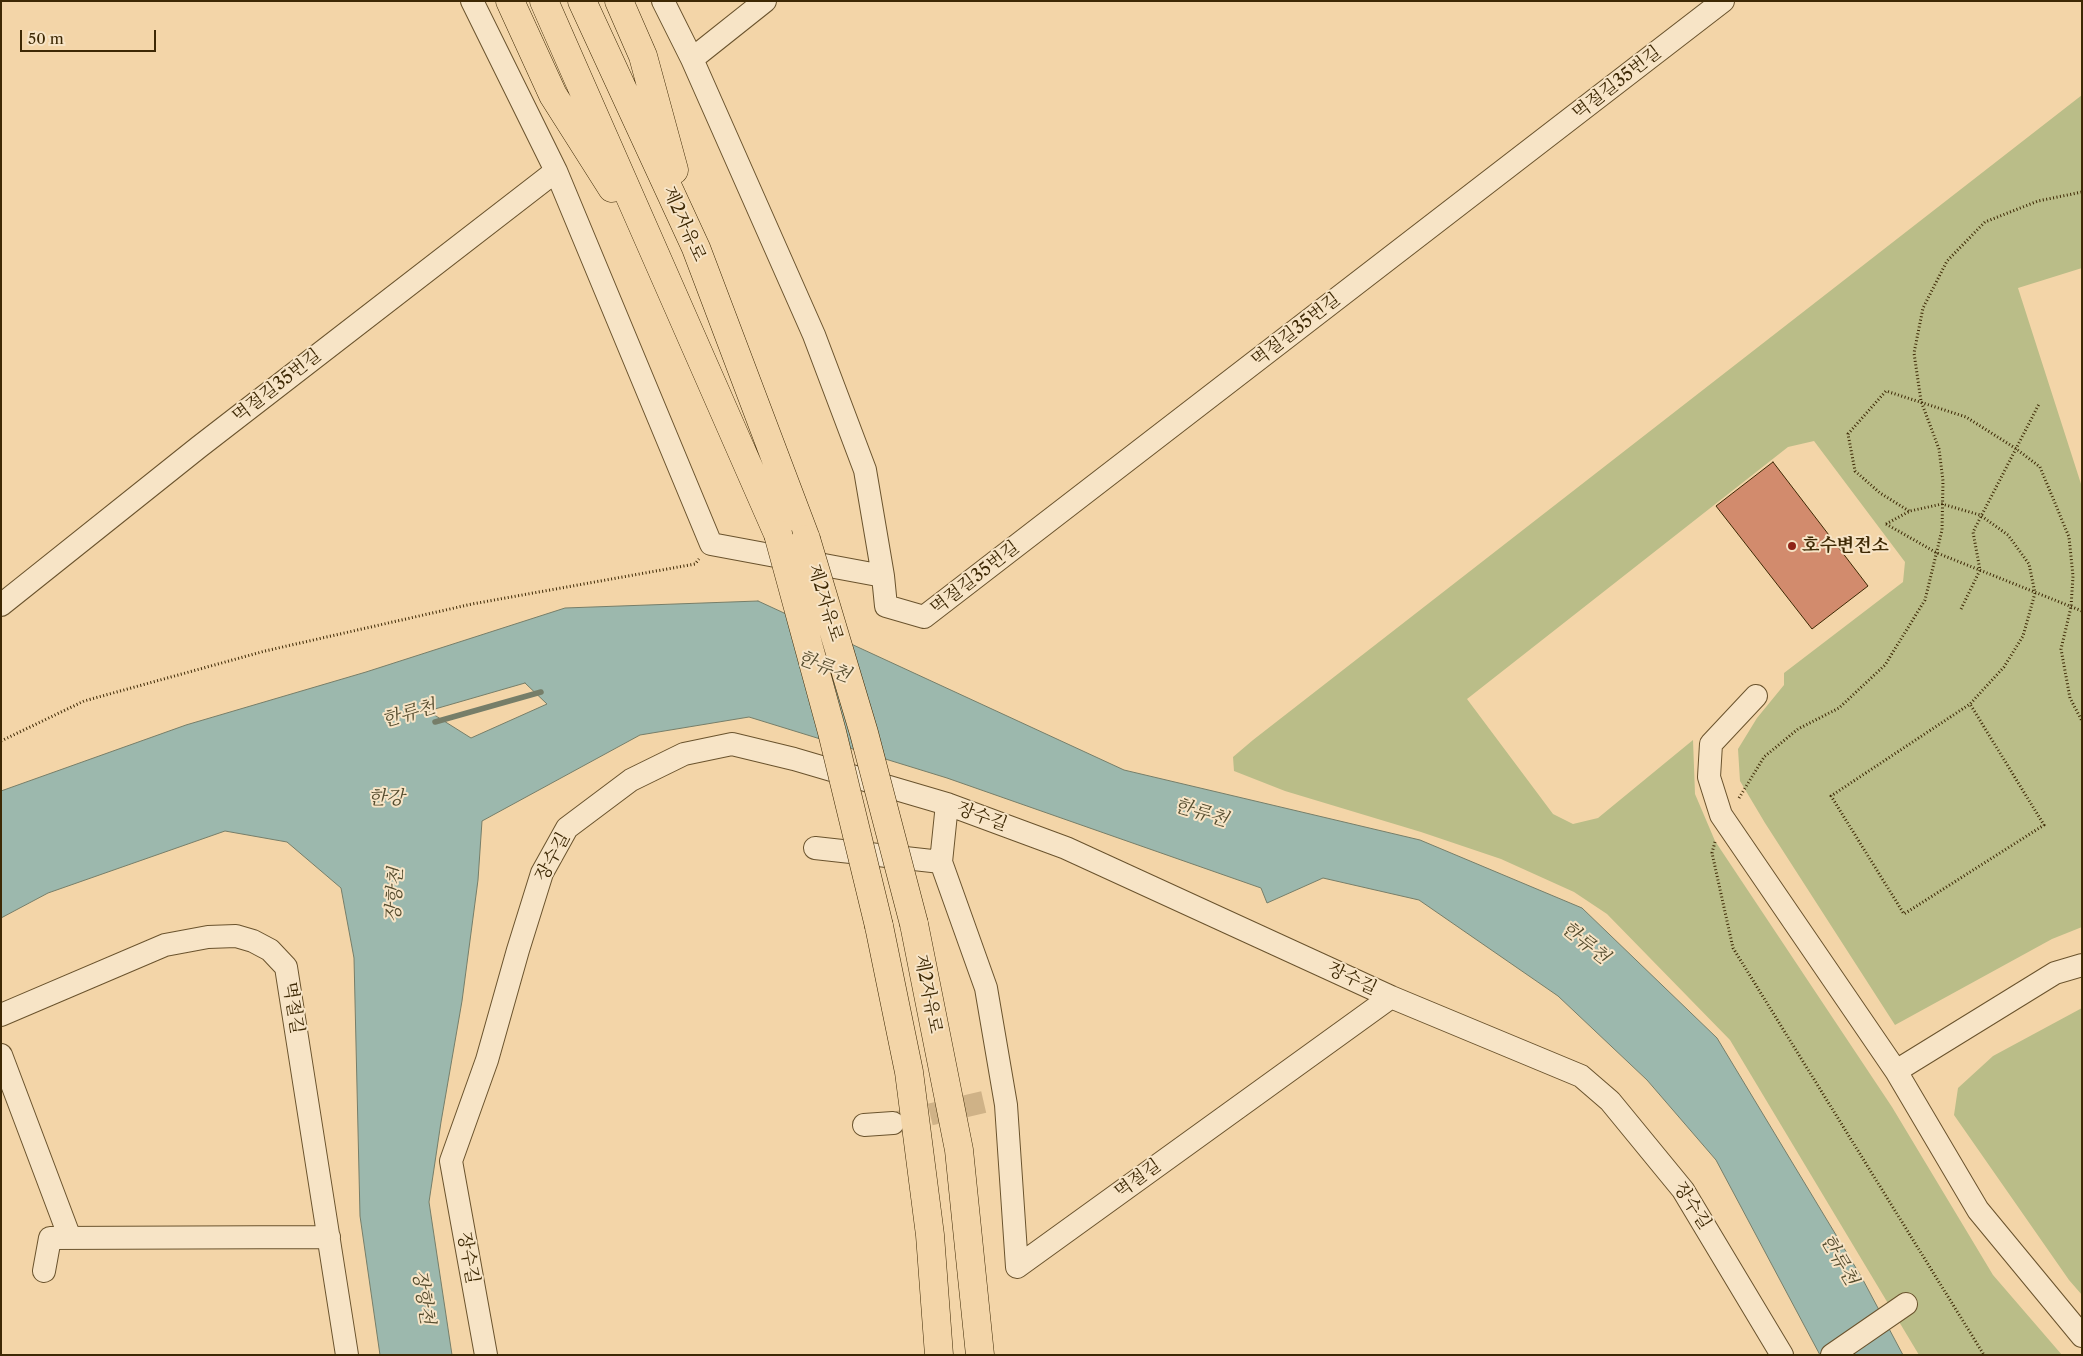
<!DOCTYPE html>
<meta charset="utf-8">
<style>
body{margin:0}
#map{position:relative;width:2083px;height:1356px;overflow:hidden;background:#f3d5a8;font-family:"Libre Caslon Text",serif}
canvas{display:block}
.frame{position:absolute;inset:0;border:2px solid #3d2804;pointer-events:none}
.scale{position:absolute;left:20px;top:30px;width:136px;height:22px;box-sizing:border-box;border:2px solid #3d2804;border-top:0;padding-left:6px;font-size:15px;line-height:18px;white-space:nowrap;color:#3d2804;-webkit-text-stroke:4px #f7e4c6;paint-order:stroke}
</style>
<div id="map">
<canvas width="2083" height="1356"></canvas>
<div class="frame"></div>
<div class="scale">50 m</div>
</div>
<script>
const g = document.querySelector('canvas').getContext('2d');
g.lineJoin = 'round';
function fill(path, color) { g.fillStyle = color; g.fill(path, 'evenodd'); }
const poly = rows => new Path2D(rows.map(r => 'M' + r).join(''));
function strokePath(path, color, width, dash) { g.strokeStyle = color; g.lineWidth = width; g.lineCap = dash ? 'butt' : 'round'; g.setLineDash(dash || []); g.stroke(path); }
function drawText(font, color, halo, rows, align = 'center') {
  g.font = font + ' "Libre Caslon Text","Noto Serif KR",serif'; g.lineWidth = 4; g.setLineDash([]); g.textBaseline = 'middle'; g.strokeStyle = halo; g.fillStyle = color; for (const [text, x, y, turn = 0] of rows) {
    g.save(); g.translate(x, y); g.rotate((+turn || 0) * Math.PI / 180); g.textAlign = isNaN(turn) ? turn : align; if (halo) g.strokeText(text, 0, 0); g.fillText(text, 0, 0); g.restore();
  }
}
const green = poly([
 [2082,95,2082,268,2018,288,2082,487,2082,927,2052,939,1895,1025,1765,823,1740,781,1738,749,1757,718,1784,685,1784,673,1903,582,1905,562,1814,441,1788,447,1467,699,1553,814,1573,824,1598,818,1693,740,1695,794,1715,841,1892,1107,1993,1275,2062,1355,1919,1355,1730,1040,1607,914,1574,892,1501,859,1421,832,1285,791,1234,771,1233,757,1253,740],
 [2082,1008,2082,1295,2069,1280,1954,1115,1958,1088,1993,1056]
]);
const water = poly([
 [758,601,1124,770,1420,840,1582,908,1717,1038,1862,1278,1903,1355,1820,1355,1716,1160,1647,1080,1558,996,1419,900,1323,878,1267,903,1261,888,947,778,749,717,640,735,482,821,478,880,462,1001,441,1122,429,1202,452,1355,380,1355,360,1216,354,958,341,888,287,842,225,831,48,893,1,918,1,791,186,725,366,672,565,608,758,601],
 [525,683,547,704,471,738,428,711,525,683]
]);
const stream = poly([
 [435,722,541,692]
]);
const building = poly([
 [1773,462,1868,586,1812,629,1716,506,1773,462]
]);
const minorTunnel = poly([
 [898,1122,988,1101]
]);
const path = poly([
 [1909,511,1880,493,1855,471,1848,434,1886,391,1966,417,2015,448,2040,467,2069,537,2073,576,2071,607,2061,649,2070,698,2082,721],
 [1886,524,1910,511,1942,504,1980,515,2008,535,2029,564,2035,593,2023,636,2004,667,1970,704,1831,796,1904,914,2044,825,1970,704],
 [1886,524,1937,553,2082,611],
 [1961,609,1980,570,1973,532,2039,404],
 [1,741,84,701,265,651,472,604,695,564,699,559],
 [1739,798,1764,757,1798,729,1839,708,1885,665,1925,600,1942,530,1943,481,1939,449,1921,401,1914,353,1923,308,1947,261,1985,222,2038,201,2082,192],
 [1715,842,1712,853,1733,948,1984,1355]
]);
const minor = poly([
 [472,1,556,171,711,544,883,576,865,470,814,335,692,59,663,1],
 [692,59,765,1],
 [883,576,886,606,924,617,1723,1],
 [1,605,199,447,556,171],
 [1756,696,1711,744,1709,777,1721,815,1896,1071,1978,1210,2082,1336],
 [947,804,941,862,986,988,1006,1105,1017,1267,1391,997],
 [815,848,941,862],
 [1,1015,165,945,208,937,236,936,253,941,270,950,286,967,347,1355],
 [1,1055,70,1238],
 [1896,1071,2055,973,2082,965],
 [864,1125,893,1123],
 [44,1271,50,1238,329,1237],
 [486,1355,451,1161,487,1060,518,950,542,873,567,828,631,780,684,754,732,744,794,759,947,804,1066,848,1391,997,1581,1076,1610,1101,1683,1190,1782,1355],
 [1832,1355,1906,1304]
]);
const highway = poly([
 [510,1,553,95,612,188],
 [544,1,778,534],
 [582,1,696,248,806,539],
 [619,1,643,56,674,170],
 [914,924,959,1150,980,1355],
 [879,926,909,1072,930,1235,939,1355]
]);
const highwayBridge = poly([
 [778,534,832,732,879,926],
 [806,539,864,733,914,924]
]);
const markers = [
 [1792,546,5,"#8f2418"]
];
const streetNames = [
 ["멱절길35번길",1617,83,-38],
 ["제2자유로",684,224,66],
 ["멱절길35번길",1296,330,-38],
 ["멱절길35번길",277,386,-38],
 ["멱절길35번길",975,578,-38],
 ["제2자유로",825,603,73],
 ["장수길",982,817,20],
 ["장수길",553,857,-62],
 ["장수길",1352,979,25],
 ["제2자유로",928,994,79],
 ["멱절길",293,1008,81],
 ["멱절길",1138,1179,-36],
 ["장수길",1692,1206,57],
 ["장수길",468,1258,80]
];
const poiNames = [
 ["호수변전소",1802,546]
];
const waterNames = [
 ["한류천",824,667,21],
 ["한류천",409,714,-16],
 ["한강",386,799],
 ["한류천",1201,813,17],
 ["장항천",395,895,-87],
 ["한류천",1585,943,39],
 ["한류천",1839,1260,60],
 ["장항천",423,1297,81]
];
fill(green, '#babd88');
fill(water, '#9cb8ad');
strokePath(water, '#767e69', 1);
strokePath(stream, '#767e69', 5.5);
fill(building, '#d28b6d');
strokePath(building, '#3d2804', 1);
strokePath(minorTunnel, '#cfb287', 22, [22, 11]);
strokePath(minor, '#6a532d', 24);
strokePath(highway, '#3d2804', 29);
strokePath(path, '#3d2804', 3, [1, 2.5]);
strokePath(minor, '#f7e4c6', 22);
strokePath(highway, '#f3d5a8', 28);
strokePath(highwayBridge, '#3d2804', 29, []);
strokePath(highwayBridge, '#f3d5a8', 28);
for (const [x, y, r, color] of markers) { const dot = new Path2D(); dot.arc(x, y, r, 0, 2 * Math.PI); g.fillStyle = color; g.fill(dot); strokePath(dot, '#f7e4c6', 2); }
drawText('18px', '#3d2804', '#f7e4c6', streetNames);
drawText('bold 18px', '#3d2804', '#f7e4c6', poiNames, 'left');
drawText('italic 19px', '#554c2e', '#f7e4c6', waterNames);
</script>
